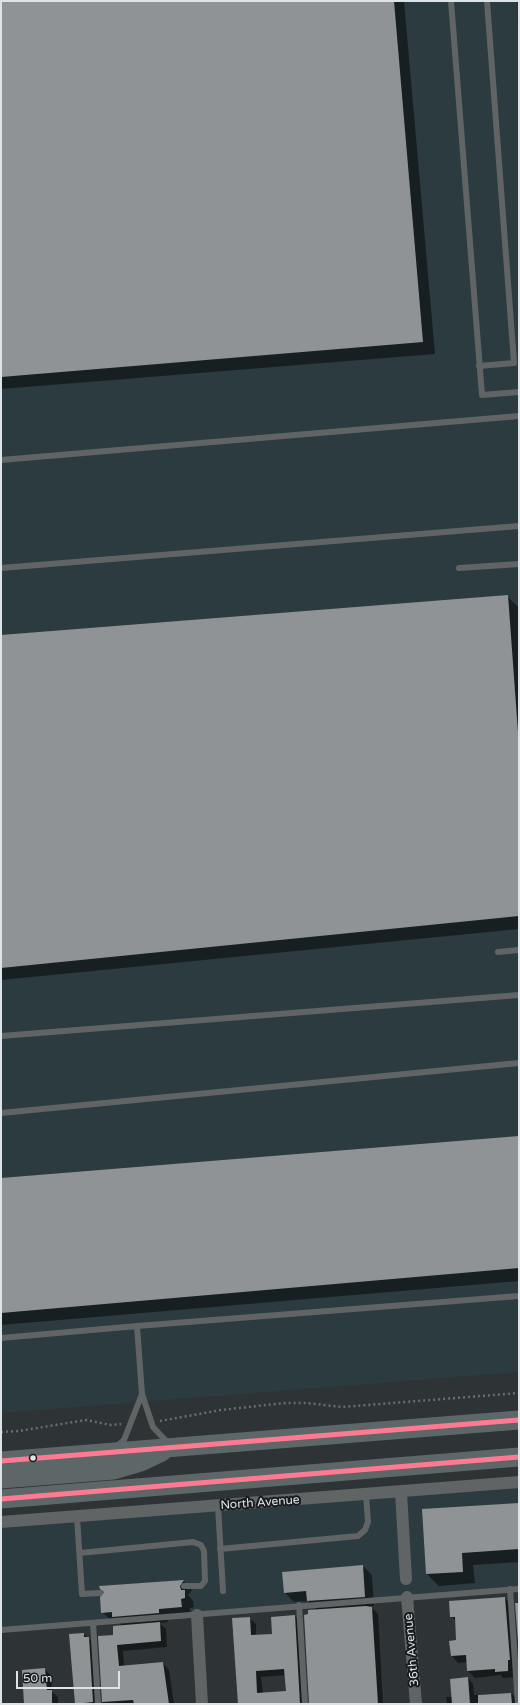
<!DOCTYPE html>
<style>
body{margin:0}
#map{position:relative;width:520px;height:1705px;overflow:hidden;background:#2e3335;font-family:"Varela Round",sans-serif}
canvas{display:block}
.frame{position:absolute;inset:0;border:2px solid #dde2e5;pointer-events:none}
.scale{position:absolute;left:16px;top:1671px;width:104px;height:18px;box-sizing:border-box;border:2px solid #dde2e5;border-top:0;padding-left:5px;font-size:12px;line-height:14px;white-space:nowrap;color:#dde2e5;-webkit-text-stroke:3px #171b1d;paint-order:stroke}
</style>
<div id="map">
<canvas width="520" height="1705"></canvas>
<div class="frame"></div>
<div class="scale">50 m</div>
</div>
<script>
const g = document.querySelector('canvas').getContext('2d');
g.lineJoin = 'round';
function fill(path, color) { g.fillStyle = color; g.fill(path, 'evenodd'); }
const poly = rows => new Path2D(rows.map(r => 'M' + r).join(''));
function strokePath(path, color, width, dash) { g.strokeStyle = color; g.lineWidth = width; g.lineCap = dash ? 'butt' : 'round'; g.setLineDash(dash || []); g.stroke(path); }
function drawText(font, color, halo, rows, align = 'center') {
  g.font = font + ' "Varela Round",sans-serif'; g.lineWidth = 4; g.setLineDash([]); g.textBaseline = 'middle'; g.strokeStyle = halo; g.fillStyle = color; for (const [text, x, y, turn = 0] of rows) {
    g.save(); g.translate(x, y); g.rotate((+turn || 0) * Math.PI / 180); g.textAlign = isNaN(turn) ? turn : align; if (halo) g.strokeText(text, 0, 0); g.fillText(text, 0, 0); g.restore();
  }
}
const built = poly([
 [1,1,516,1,519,43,519,1372,1,1413],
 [519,1482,519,1589,1,1630,1,1522]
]);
const shadow = poly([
 [1,1,404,1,435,354,1,389],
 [507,596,519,608,519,929,1,980,1,636],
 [519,1137,519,1281,1,1325,1,1179],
 [519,1504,519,1562,473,1565,475,1583,439,1586,427,1574],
 [363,1566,372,1575,374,1606,370,1606,378,1614,383,1704,310,1704,318,1611,308,1601,294,1602,285,1593],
 [184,1581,192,1590,188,1595,193,1601,194,1607,190,1608,190,1616,167,1618,168,1622,159,1623,166,1629,167,1647,123,1651,124,1666,163,1663,169,1670,174,1704,103,1704,99,1637,114,1636,122,1626,118,1621,112,1621,102,1612,105,1593,100,1586],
 [505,1598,511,1605,517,1677,503,1678,501,1675,475,1678,468,1671,467,1662,458,1663,452,1656,457,1641,456,1621,451,1616],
 [295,1616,301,1622,306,1704,239,1704,249,1618,256,1624,256,1636,273,1635],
 [286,1675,287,1692,263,1694,261,1677],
 [84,1634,95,1644,99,1704,76,1704,70,1635],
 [45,1670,51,1676,52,1692,58,1697,58,1704,24,1704],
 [468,1678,473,1684,474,1695,512,1694,518,1700,519,1704,447,1704,446,1697,452,1697]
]);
const building = poly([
 [1,1,394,1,423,342,1,377],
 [508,595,519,746,519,916,1,968,1,635],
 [519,1136,519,1268,1,1313,1,1178],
 [519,1503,519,1549,462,1553,463,1572,426,1574,422,1509],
 [363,1565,365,1597,307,1601,306,1591,284,1593,282,1572],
 [184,1580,180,1586,181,1590,185,1590,185,1598,181,1599,182,1607,159,1609,159,1613,112,1617,112,1612,101,1613,100,1597,104,1592,100,1589,99,1586],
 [505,1597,510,1660,508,1660,508,1671,495,1672,495,1669,467,1671,466,1655,451,1656,449,1641,456,1640,455,1617,450,1617,449,1601],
 [515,1603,519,1603,519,1654],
 [366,1606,372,1607,378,1704,309,1704,304,1615,308,1614,308,1610],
 [295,1615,300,1704,238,1704,232,1618,250,1617,251,1635,272,1634,271,1617],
 [284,1669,286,1691,257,1693,256,1671],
 [160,1622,161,1641,117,1645,119,1666,163,1662,169,1704,134,1704,133,1700,102,1702,98,1636,113,1635,113,1626],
 [84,1633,84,1637,89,1637,93,1702,75,1704,69,1634],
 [45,1668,47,1690,52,1690,52,1704,24,1704,22,1670],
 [468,1677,470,1704,452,1704,450,1679],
 [511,1693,512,1704,478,1704,478,1695]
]);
const path = poly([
 [160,1421,221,1410,285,1403,306,1403,342,1407,519,1393],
 [1,1432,19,1431,86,1420,111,1425,121,1424]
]);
const lane = poly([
 [451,1,482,395,519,392],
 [479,366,514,363,487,1],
 [1,460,519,416],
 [1,568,519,526],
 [459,568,519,564],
 [498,952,519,950],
 [1,1036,519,995],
 [1,1113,519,1063],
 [1,1338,137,1326],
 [142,1394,137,1326,519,1296],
 [116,1447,124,1440,142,1394,153,1427,169,1444],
 [218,1506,223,1591],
 [77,1517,82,1594,100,1593],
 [220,1549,358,1536,365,1530,368,1522,366,1495],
 [80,1553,193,1542,201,1545,204,1551,205,1581,201,1586,184,1586],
 [510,1589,518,1704],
 [299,1605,305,1704],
 [93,1623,98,1704],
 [1,1630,519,1589]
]);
const street = poly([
 [401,1492,406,1579],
 [1,1522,519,1482],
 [407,1597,416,1704],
 [197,1615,202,1704]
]);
const primary = poly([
 [1,1461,519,1420],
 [1,1479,114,1470,141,1462,162,1452],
 [1,1499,519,1457]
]);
const bus1 = poly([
 [1,1461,519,1420],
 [1,1499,519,1457]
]);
const markers = [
 [33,1458,3.5,"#dde2e5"]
];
const streetNames = [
 ["North Avenue",260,1503,-4],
 ["36th Avenue",412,1650,-95]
];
fill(built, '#2b3b40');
fill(shadow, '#0007');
fill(building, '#8f9396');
strokePath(path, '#6a6d6f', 2.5, [2, 3]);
strokePath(lane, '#606465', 6);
strokePath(street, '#606465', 12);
strokePath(primary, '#5e6768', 19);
strokePath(bus1, '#fe7a93', 5);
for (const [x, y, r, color] of markers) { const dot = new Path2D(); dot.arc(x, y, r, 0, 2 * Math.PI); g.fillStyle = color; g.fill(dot); strokePath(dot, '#171b1d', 1.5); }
drawText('12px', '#dde2e5', '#171b1d', streetNames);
</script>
